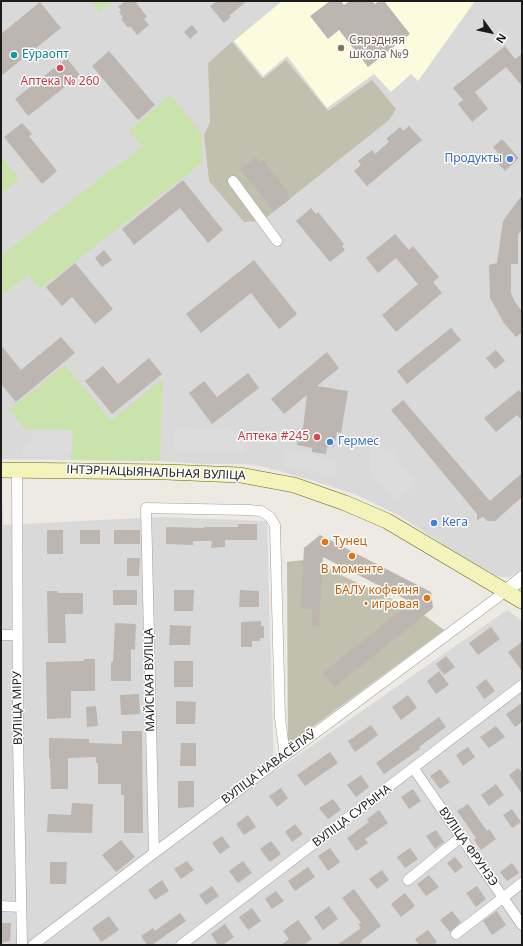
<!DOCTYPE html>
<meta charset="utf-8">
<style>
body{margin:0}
#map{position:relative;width:523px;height:946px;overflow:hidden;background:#ede9e3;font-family:"Noto Sans",sans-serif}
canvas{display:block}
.frame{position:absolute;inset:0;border:2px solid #1c1c1c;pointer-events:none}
.north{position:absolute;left:471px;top:12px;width:40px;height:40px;-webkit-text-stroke:3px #fff;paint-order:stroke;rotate:123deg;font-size:11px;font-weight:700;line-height:16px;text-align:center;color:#1c1c1c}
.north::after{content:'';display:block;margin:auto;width:14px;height:18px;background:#1c1c1c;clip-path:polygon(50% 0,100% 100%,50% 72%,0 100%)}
</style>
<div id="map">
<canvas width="523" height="946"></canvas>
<div class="frame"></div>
<div class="north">N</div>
</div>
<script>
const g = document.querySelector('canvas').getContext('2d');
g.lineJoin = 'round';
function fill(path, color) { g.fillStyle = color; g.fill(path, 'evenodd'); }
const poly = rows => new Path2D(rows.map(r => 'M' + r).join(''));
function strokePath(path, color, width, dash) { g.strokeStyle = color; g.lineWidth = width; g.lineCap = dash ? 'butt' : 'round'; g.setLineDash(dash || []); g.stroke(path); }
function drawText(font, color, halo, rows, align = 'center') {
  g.font = font + ' "Noto Sans",sans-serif'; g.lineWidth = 3; g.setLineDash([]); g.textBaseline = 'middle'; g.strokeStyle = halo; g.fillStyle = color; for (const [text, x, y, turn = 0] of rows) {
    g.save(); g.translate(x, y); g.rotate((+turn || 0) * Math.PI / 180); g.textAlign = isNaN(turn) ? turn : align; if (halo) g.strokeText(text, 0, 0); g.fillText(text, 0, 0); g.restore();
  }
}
const residential = poly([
 [1,1,522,1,522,570,519,572,509,577,502,577,495,575,467,560,400,516,357,495,308,479,260,466,245,464,204,464,160,461,1,459],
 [1,505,3,505,3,525,161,517,267,521,274,772,507,610,522,621,522,945,1,945]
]);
const education = poly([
 [282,1,475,1,418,81,411,74,391,92,374,74,327,108,287,56,263,76,234,41]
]);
const construction = poly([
 [232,42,262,78,264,78,286,60,328,111,372,80,396,109,389,120,262,221,244,222,209,181,204,135,210,122,208,63],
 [304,560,322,566,406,606,424,615,444,630,288,745,287,562]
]);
const grass = poly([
 [91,1,114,1,99,12],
 [170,95,191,119,201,134,203,162,40,289,28,274,1,296,1,256,82,192,142,147,129,131],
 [1,155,19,179,3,192,1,190],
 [65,365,111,421,163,378,160,461,72,460,71,455,72,430,25,429,9,410]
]);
const parking = poly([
 [34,429,73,430,71,455,23,455,23,445,33,437],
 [174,429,246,431,245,453,173,451],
 [370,445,392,450,417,485,395,502,371,471,371,467,369,462],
 [286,449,338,461,335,477,282,465]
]);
const building = poly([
 [125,1,135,1,147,17,144,19,149,25,137,35,130,26,128,28,121,19,123,18,119,12,121,10,118,7],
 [217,1,247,1,229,16,231,17,224,23,210,6],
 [330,1,341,1,344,5,350,1,372,1,375,4,379,1,384,1,410,34,368,67,339,30,328,39,310,16],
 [40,2,61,28,1,76,1,34],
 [192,25,198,32,190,39,184,32],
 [505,46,515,59,522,54,522,86,506,67,475,92,488,109,472,122,458,104,463,100,453,88],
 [109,51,155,105,138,120,92,66],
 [67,58,80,75,28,116,15,99],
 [22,123,32,134,29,136,57,171,42,184,4,137],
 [409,126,422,140,367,186,354,171,361,165,358,161,372,150,375,154,389,142,386,139,400,127,403,131],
 [502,139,519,158,505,171,494,159,499,154,493,147],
 [256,157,260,163,263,160,289,193,287,195,290,199,274,211,240,169],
 [183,180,223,230,208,243,180,208,134,245,122,229],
 [522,195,522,229,518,235,518,264,511,264,511,293,515,302,522,311,522,332,516,337,504,323,490,298,489,265,497,263,503,221],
 [311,208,316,214,318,212,344,244,342,246,345,250,330,262,296,221],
 [395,234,409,250,413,246,439,277,433,282,442,293,396,332,382,315,418,284,396,258,378,273,366,258],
 [104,250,112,260,102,267,95,258],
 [254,260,297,314,279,329,251,293,201,333,186,314],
 [75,263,113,309,95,324,72,297,62,306,46,287],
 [451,328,461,340,407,384,397,371],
 [61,337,75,353,16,402,1,384,1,345,21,370],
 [496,350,505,361,495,369,486,358],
 [327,352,339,368,317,386,348,391,341,433,337,432,334,447,327,447,326,454,312,452,312,448,297,445,299,431,303,428,307,395,284,414,271,399],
 [149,358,162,374,112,414,85,381,103,366,118,384],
 [248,373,259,388,212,424,189,393,204,381,217,397],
 [519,390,522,394,522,421,517,415,496,432,484,418],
 [403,400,490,501,522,473,522,497,495,521,487,521,483,517,477,520,477,514,391,410],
 [238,524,257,524,257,540,225,540,225,547,211,548,212,541,193,541,193,545,166,544,166,527,204,528,204,527,238,527],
 [47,530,63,530,63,554,47,554],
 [80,530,100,530,100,544,80,544],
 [114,530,140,530,140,544,114,544],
 [320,535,431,592,433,608,335,687,323,673,411,602,323,557,319,626,312,626,312,609,301,608,304,548],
 [127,558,140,558,139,576,127,576],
 [113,590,137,590,137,605,113,605],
 [174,590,194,590,193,611,174,611],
 [240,590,259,591,259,607,239,607],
 [47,591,58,591,58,593,83,593,83,614,65,614,66,643,48,643],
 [261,621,261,626,264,626,264,638,260,638,260,641,252,641,252,647,241,647,241,622],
 [115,623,136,624,135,650,131,649,131,681,111,681,111,662,113,662],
 [170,625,191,626,190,645,169,645],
 [491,627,500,639,478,655,469,643],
 [522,642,522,671,508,652],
 [446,656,455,667,444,675,436,664],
 [84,659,95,659,95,691,71,691,71,718,47,719,46,662,84,661],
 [174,661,193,661,193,687,174,687],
 [439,671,449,685,436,694,427,681],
 [486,679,495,691,484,699,476,687],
 [139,694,140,714,121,715,120,695],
 [408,695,417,708,401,720,392,707],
 [176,701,196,702,195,724,176,724],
 [522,703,522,722,515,727,506,714],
 [96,706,98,726,87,727,86,707],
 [439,717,446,727,419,747,420,749,384,774,376,763],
 [371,725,378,735,355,752,348,741],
 [496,726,505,737,489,748,480,737],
 [122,731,142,731,143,833,124,833,124,795,121,795,121,784,98,784,98,763,96,763,96,757,69,758,68,759,68,789,51,789,50,759,49,759,49,738,89,739,89,743,122,744],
 [181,743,196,743,196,766,180,766],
 [468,747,475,757,463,766,456,755],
 [330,752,338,763,305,786,297,775],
 [518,768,522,773,522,794,509,775],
 [440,769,450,782,440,789,430,776],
 [361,775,369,787,356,797,347,785],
 [178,781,194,781,194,807,178,808],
 [496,784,504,795,489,806,481,795],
 [281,788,288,798,277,807,269,796],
 [413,789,421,801,409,809,401,797],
 [333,799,341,810,328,819,319,808],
 [72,803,93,804,92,833,47,832,48,814,71,815],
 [468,804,487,831,489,829,496,839,481,850,474,840,476,838,457,811],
 [512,809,521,822,512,828,503,815],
 [379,810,388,823,365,839,368,843,356,851,347,838,369,822,367,819],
 [248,815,256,827,244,835,236,824],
 [295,824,303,834,292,842,285,832],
 [436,830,444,842,435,849,426,836],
 [222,836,230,847,220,854,212,843],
 [121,840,135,857,116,872,102,855],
 [271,841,281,854,270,862,260,849],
 [330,848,340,862,328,871,318,856],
 [410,848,418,859,405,868,397,857],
 [455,857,463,867,455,873,447,863],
 [187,861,194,870,181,879,174,869],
 [243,861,252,873,238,883,229,871],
 [50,862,67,862,66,884,50,884],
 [512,863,519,873,507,881,500,872],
 [308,867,315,877,295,891,288,881],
 [382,870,389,880,377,889,369,879],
 [429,875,439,887,426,896,417,884],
 [162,880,169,891,155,900,148,890],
 [212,886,219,896,206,905,199,895],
 [477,886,486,899,476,907,466,893],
 [354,889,381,926,361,941,362,942,358,945,337,945,361,928,358,924,361,923,342,898],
 [276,891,284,901,272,909,265,899],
 [405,893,415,906,401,917,391,904],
 [329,906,338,919,323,930,314,917],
 [252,908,261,921,248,930,239,917],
 [452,911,461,922,450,932,440,920],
 [497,911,506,925,492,935,483,921],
 [180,913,186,921,152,945,147,945,141,936,153,928,155,931],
 [109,916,119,930,101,942,92,928],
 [298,920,312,939,304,945,281,945,289,939,283,931],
 [1,923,11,923,10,941,1,943],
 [225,924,234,937,223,945,218,945,211,934],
 [428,930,437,942,433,945,419,945,415,939]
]);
const minor = poly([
 [233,181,277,241],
 [17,470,18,740,22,945],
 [1,635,17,635],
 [414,769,522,925],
 [154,853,146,508,248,510,261,511,270,517,275,525,280,718,285,756],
 [408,880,461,837],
 [1,906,21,907],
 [456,934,522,883],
 [33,945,154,853,506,591],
 [181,945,522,685]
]);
const tertiary = poly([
 [506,591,522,578]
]);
const secondary = poly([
 [1,470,166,472,240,475,294,485,345,503,387,521,522,601]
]);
const markers = [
 [341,48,4,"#8d6e63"],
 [14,55,4,"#0f9aa8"],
 [60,68,4,"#e0444e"],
 [510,159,4,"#3f7fe0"],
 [317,437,4,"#e0444e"],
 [330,442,4,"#3f7fe0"],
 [434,523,4,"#3f7fe0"],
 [325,542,4,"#e8710a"],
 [352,556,4,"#e8710a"],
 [427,598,4,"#e8710a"]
];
const educationNames = [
 ["Сярэдняя",349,41],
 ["школа №9",349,55]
];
const cultureNames = [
 ["Еўраопт",22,55]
];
const healthNames = [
 ["Аптека № 260",60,82],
 ["Аптека #245",309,437,"right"]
];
const shopNames = [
 ["Продукты",502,159,"right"],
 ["Гермес",338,442],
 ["Кега",442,523]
];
const streetNames = [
 ["ІНТЭРНАЦЫЯНАЛЬНАЯ ВУЛІЦА",156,473,2],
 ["МАЙСКАЯ ВУЛІЦА",150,680,-91],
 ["ВУЛІЦА МІРУ",18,708,-91],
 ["ВУЛІЦА НАВАСЁЛАЎ",269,767,-37],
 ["ВУЛІЦА СУРЫНА",352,816,-37],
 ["ВУЛІЦА ФРУНЗЭ",468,847,55]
];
const foodNames = [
 ["Тунец",333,542],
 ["В моменте",352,570,"center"],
 ["БАЛУ кофейня",419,591,"right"],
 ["• игровая",419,605,"right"]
];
fill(residential, '#dad9da');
fill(education, '#fcfbdd');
fill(construction, '#c1c0af');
fill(grass, '#cae3ad');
fill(parking, '#dcdcdc');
fill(building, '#bdb5b0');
strokePath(minor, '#a0a0a0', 11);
strokePath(tertiary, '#a0a0a0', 14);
strokePath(secondary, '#63690e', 16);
strokePath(minor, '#fff', 10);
strokePath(tertiary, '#fff', 13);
strokePath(secondary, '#f3f3bb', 15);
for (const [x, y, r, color] of markers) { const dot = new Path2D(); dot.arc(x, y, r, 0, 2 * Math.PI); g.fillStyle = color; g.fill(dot); strokePath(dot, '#fff', 1.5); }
drawText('12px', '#785e54', '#fff', educationNames, 'left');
drawText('12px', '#0d838f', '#fff', cultureNames, 'left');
drawText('12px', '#be3a42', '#fff', healthNames);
drawText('12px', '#366cbe', '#fff', shopNames, 'left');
drawText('12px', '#1c1c1c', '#fff', streetNames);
drawText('12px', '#c56008', '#fff', foodNames, 'left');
</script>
